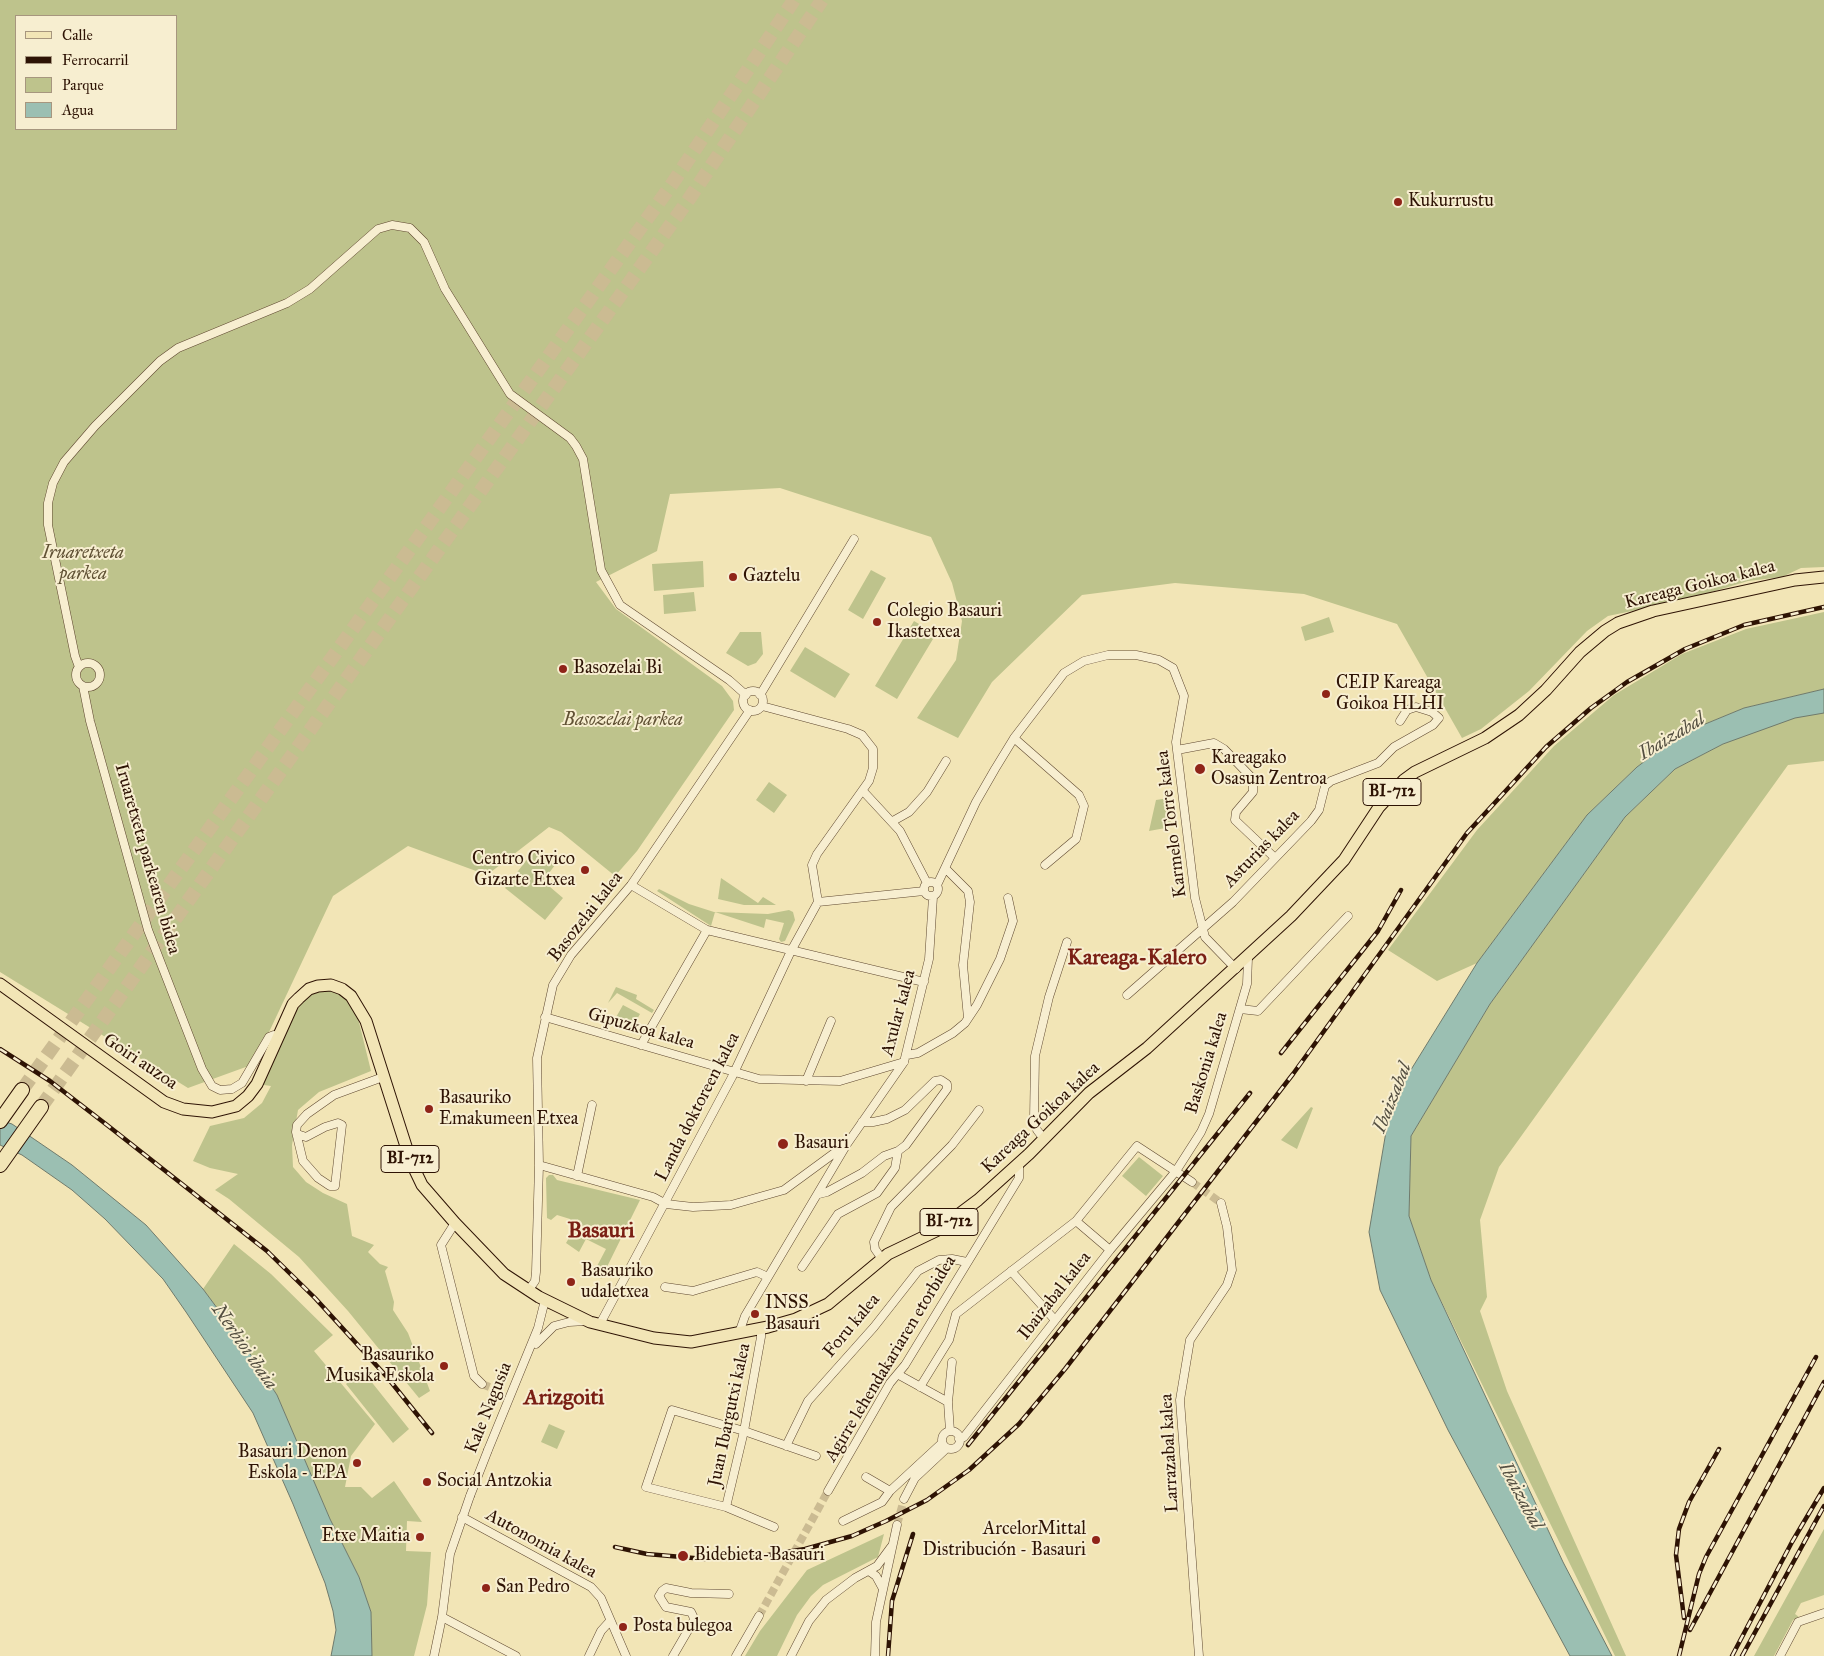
<!DOCTYPE html>
<meta charset="utf-8">
<style>
body{margin:0}
#map{position:relative;width:1824px;height:1656px;overflow:hidden;background:#f2e5b6;font-family:"IM FELL Great Primer",serif}
canvas{display:block}
.legend{position:absolute;left:15px;top:15px;width:162px;height:115px;box-sizing:border-box;background:#f7eed0;border:1px solid #a7967e;margin:0;padding:6px 9px;list-style:none;font-size:15px;color:#2e1304}
.legend li{display:flex;align-items:center;gap:10px;height:25px}
.legend b{width:25px;border:1px solid #a7967e}
</style>
<div id="map">
<canvas width="1824" height="1656"></canvas>
<ul class="legend">
<li><b style="height:6px;background:#f2e5b6"></b>Calle</li>
<li><b style="height:6px;background:#2e1304"></b>Ferrocarril</li>
<li><b style="height:14px;background:#bec38c"></b>Parque</li>
<li><b style="height:14px;background:#9bbfb2"></b>Agua</li>
</ul>
</div>
<script>
const g = document.querySelector('canvas').getContext('2d');
g.lineJoin = 'round';
function fill(path, color) { g.fillStyle = color; g.fill(path, 'evenodd'); }
const poly = rows => new Path2D(rows.map(r => 'M' + r).join(''));
function strokePath(path, color, width, dash) { g.strokeStyle = color; g.lineWidth = width; g.lineCap = dash ? 'butt' : 'round'; g.setLineDash(dash || []); g.stroke(path); }
function drawText(font, color, halo, rows, align = 'center') {
  g.font = font + ' "IM FELL Great Primer",serif'; g.lineWidth = 4; g.setLineDash([]); g.textBaseline = 'middle'; g.strokeStyle = halo; g.fillStyle = color; for (const [text, x, y, turn = 0] of rows) {
    g.save(); g.translate(x, y); g.rotate((+turn || 0) * Math.PI / 180); g.textAlign = isNaN(turn) ? turn : align; if (halo) g.strokeText(text, 0, 0); g.fillText(text, 0, 0); g.restore();
  }
}
const green = poly([
 [0,0,1824,0,1824,567,1801,568,1782,577,1748,581,1685,600,1608,616,1587,631,1529,691,1481,729,1462,738,1397,624,1304,594,1175,583,1082,595,992,682,958,738,917,718,956,660,962,621,952,583,931,537,780,488,670,494,657,551,596,582,616,609,722,686,733,701,734,710,637,851,615,876,561,832,549,827,487,875,408,846,333,896,254,1064,188,1088,0,972],
 [16,16,176,16,176,129,16,129],
 [703,561,704,587,654,591,652,564],
 [871,570,886,578,863,619,848,610],
 [694,592,696,611,664,614,663,595],
 [1824,612,1824,689,1744,708,1681,734,1637,767,1587,815,1477,963,1437,981,1388,950,1477,830,1554,746,1614,695,1682,654,1746,629],
 [1329,617,1334,632,1305,641,1301,627],
 [914,621,936,634,897,699,875,686],
 [740,632,761,632,763,654,756,663,748,666,726,653],
 [805,647,850,674,835,698,790,671],
 [1824,711,1824,761,1788,765,1499,1167,1480,1220,1487,1297,1480,1311,1507,1391,1626,1656,1615,1656,1431,1280,1409,1216,1411,1136,1490,1004,1625,817,1675,769,1723,744,1794,714],
 [769,782,787,795,774,813,756,800],
 [1169,798,1171,827,1149,831,1156,800],
 [535,849,555,865,543,881,563,898,545,920,505,888],
 [721,878,758,903,763,897,776,905,744,905,718,899],
 [659,889,689,904,714,912,768,914,789,910,793,912,795,920,785,941,781,942,779,939,784,923,766,919,764,928,715,912,711,926,657,891],
 [322,987,334,990,346,998,356,1010,371,1071,319,1092,298,1110,292,1145,293,1167,306,1182,323,1193,347,1204,352,1236,374,1245,368,1252,380,1264,388,1267,385,1271,394,1302,393,1310,408,1333,430,1391,419,1398,348,1311,299,1257,229,1199,215,1190,238,1174,210,1168,193,1161,210,1126,244,1118,262,1103,271,1086,257,1084,292,1008,307,994],
 [616,987,637,995,636,999,654,1010,652,1013,617,993,608,1003],
 [623,1005,640,1014,632,1028,615,1019],
 [1311,1107,1313,1108,1297,1149,1281,1140],
 [1139,1157,1163,1176,1146,1196,1122,1176],
 [549,1175,553,1175,557,1180,640,1200,601,1279,599,1272,595,1270,606,1249,586,1239,579,1252,566,1243,572,1233,570,1219,557,1215,551,1220,547,1218,546,1178],
 [234,1244,271,1274,333,1335,314,1351,375,1424,351,1456,345,1487,361,1487,372,1498,394,1481,422,1522,407,1521,406,1551,431,1552,427,1605,414,1656,372,1656,371,1612,359,1577,330,1519,277,1395,262,1370,203,1289],
 [362,1370,409,1429,393,1443,346,1384],
 [549,1424,565,1431,557,1449,541,1442],
 [1824,1529,1824,1595,1801,1603,1795,1614,1799,1617,1793,1620,1774,1656,1754,1656],
 [884,1534,878,1557,823,1585,811,1596,797,1615,777,1656,745,1656,760,1631,807,1570]
]);
const water = poly([
 [1824,689,1824,713,1795,718,1723,744,1675,769,1625,817,1490,1004,1411,1136,1409,1216,1431,1280,1563,1562,1612,1656,1570,1656,1448,1430,1380,1290,1369,1232,1391,1102,1477,963,1587,815,1637,767,1681,734,1744,708,1824,689],
 [0,1120,12,1124,72,1165,146,1225,203,1289,243,1343,277,1395,330,1519,359,1577,371,1612,372,1656,331,1656,336,1630,333,1611,325,1583,293,1504,253,1413,186,1312,163,1279,105,1219,72,1190,22,1155,0,1145,0,1120]
]);
const streetTunnel = poly([
 [1192,1182,1221,1203],
 [482,1384,504,1393],
 [897,1525,904,1499],
 [759,1616,828,1491]
]);
const highwayTunnel = poly([
 [22,1090,672,184,794,0],
 [41,1107,689,199,822,0]
]);
const street = poly([
 '76 675a12 12 0 1 1 24 0a12 12 0 1 1-24 0Z',
 [79,667,75,656,48,525,48,503,53,483,64,462,95,426,160,361,178,348,287,303,310,289,378,229,392,225,410,228,424,242,445,289,510,394,570,438,576,446,583,459,601,570,620,605,729,680,746,695],
 [83,686,90,721,148,930,202,1069,212,1086,220,1090,232,1089,242,1083,269,1037,274,1035,278,1037],
 '743 701a10 10 0 1 1 20 0a10 10 0 1 1-20 0Z',
 [760,695,854,539],
 [762,706,848,729,862,735,873,749,873,768,869,781,817,854,812,865,818,902],
 [1014,738,1079,795,1084,806,1076,839,1045,865],
 [1177,750,1214,743,1224,749,1253,779,1253,792,1236,812,1235,820,1275,858],
 [863,791,900,831,927,883],
 [893,821,909,812,927,792,946,761],
 [945,868,968,891,970,902,963,965,968,1018],
 '924 889a7 7 0 1 1 14 0a7 7 0 1 1-14 0Z',
 [631,885,707,930,924,982],
 [937,885,976,802,995,769,1014,738,1064,673,1084,661,1108,655,1136,655,1159,660,1173,668,1184,696,1176,742,1195,898,1205,937,1236,969],
 [818,902,924,891],
 [1127,995,1233,902,1311,821,1319,810,1325,786,1331,781,1378,763,1394,747,1433,725,1439,718,1432,712,1416,707,1407,710,1400,721],
 [1240,1009,1258,1011,1348,916],
 [545,1017,759,1079,840,1081,904,1062],
 [641,1045,707,930],
 [907,1055,918,1053,953,1033,965,1023,977,1005,1000,959,1013,921,1008,898],
 [806,1081,831,1021],
 [297,1134,306,1137,325,1127,338,1123,342,1125,335,1186,330,1186,318,1178,303,1161,296,1132,297,1125,307,1114,334,1095,383,1077],
 [1044,1139,1037,1130,1034,1119,1035,1056,1049,997,1067,942],
 [539,1165,653,1197,666,1204,693,1207,731,1205,784,1190,844,1146],
 [577,1176,592,1105],
 [819,1194,827,1192,862,1173,884,1156,898,1151,906,1145,947,1089,947,1084,941,1080,935,1081,905,1110,887,1119,873,1122,862,1122],
 [1076,1221,1110,1250],
 [455,1223,441,1245,474,1376,482,1384],
 [882,1259,875,1249,874,1242,891,1207,952,1145,979,1110],
 [802,1267,838,1214,877,1193,895,1168,898,1151],
 [1011,1271,1055,1320],
 [665,1287,693,1291,757,1272,768,1277],
 [528,1291,535,1281,536,1272,539,1165,537,1058,553,985,571,955,631,885,750,710],
 [600,1324,732,1077,791,951,818,902],
 [739,1333,745,1316,847,1144,904,1062,929,959,933,897],
 [536,1344,554,1326,569,1322,586,1321],
 [899,1375,948,1402],
 [920,1387,949,1340,956,1314,1076,1221,1137,1146,1192,1182],
 [950,1431,948,1402,952,1362],
 '942 1440a9 9 0 1 1 18 0a9 9 0 1 1-18 0Z',
 [959,1439,964,1437,1110,1250,1176,1171,1201,1132,1209,1114,1247,984,1248,958],
 [786,1446,808,1401,874,1327,918,1271,939,1260,952,1259,967,1262],
 [488,1450,538,1328,545,1300],
 [866,1477,890,1491,942,1443],
 [828,1491,890,1383,905,1365,1019,1178,1019,1164],
 [904,1499,915,1478,947,1448],
 [726,1507,744,1431,761,1337,761,1328],
 [462,1517,591,1587,601,1598,626,1656],
 [843,1521,882,1502,890,1491],
 [774,1527,726,1507,646,1487,672,1410,744,1431,816,1456],
 [869,1571,876,1576,882,1587],
 [442,1617,516,1656],
 [434,1656,442,1617,450,1554,470,1496],
 [589,1656,601,1631,610,1621],
 [673,1656,694,1620,693,1616,691,1612,666,1607,659,1596,662,1591,666,1588,691,1593,729,1594],
 [736,1656,759,1616],
 [791,1656,809,1621,826,1600,855,1578,877,1566,891,1547],
 [875,1656,876,1622,897,1525],
 [1199,1656,1180,1400,1190,1340,1227,1285,1232,1270,1227,1227,1221,1203],
 [1780,1656,1798,1622,1824,1613]
]);
const primary = poly([
 [0,984,164,1102,183,1109,212,1112,236,1106,248,1096,257,1084,293,1004,299,998,309,989,318,986,331,985,342,989,351,996,366,1021,411,1162,422,1185,455,1223,504,1274,539,1297,590,1322,654,1338,691,1342,768,1327,796,1319,828,1304,888,1254,938,1230,978,1200,1029,1154,1089,1093,1147,1048,1291,916,1344,860,1379,807,1404,780,1415,772,1485,738,1519,715,1546,690,1580,652,1605,631,1618,623,1653,611,1795,580,1824,577]
]);
const highway = poly([
 [0,1121,22,1090],
 [0,1165,41,1107]
]);
const rail = poly([
 [0,1049,50,1081,107,1125,267,1251,315,1298,387,1377,432,1433],
 [1281,1053,1378,931,1401,890],
 [968,1445,1250,1093],
 [615,1547,647,1554,705,1559,756,1557,805,1549,852,1536,886,1521,927,1500,969,1470,1019,1424,1065,1369,1293,1074,1467,833,1546,747,1591,708,1627,682,1685,649,1744,625,1824,607],
 [1684,1618,1676,1555,1679,1529,1689,1502,1719,1449],
 [1690,1630,1824,1382],
 [888,1656,892,1601,913,1534],
 [1679,1656,1699,1574,1706,1557,1816,1357],
 [1732,1656,1792,1542,1824,1488],
 [1742,1656,1824,1506]
]);
const streetBridge = poly([
 [470,1496,488,1450]
]);
const markers = [
 [1398,202,5,"#8f2418"],
 [733,577,5,"#8f2418"],
 [877,622,5,"#8f2418"],
 [563,669,5,"#8f2418"],
 [1326,694,5,"#8f2418"],
 [1200,769,6,"#8f2418"],
 [585,870,5,"#8f2418"],
 [429,1109,5,"#8f2418"],
 [783,1144,6,"#8f2418"],
 [571,1282,5,"#8f2418"],
 [755,1314,5,"#8f2418"],
 [444,1366,5,"#8f2418"],
 [357,1463,5,"#8f2418"],
 [427,1482,5,"#8f2418"],
 [420,1537,5,"#8f2418"],
 [1096,1540,5,"#8f2418"],
 [683,1556,6,"#8f2418"],
 [486,1588,5,"#8f2418"],
 [623,1627,5,"#8f2418"]
];
const shields = [
 [1392,792,58],
 [410,1159,58],
 [949,1222,58]
];
const shieldNames = [
 ["BI-712",1392,792],
 ["BI-712",410,1159],
 ["BI-712",949,1222]
];
const poiNames = [
 ["Kukurrustu",1408,202],
 ["Gaztelu",743,577],
 ["Colegio Basauri",887,612],
 ["Ikastetxea",887,633],
 ["Basozelai Bi",573,669],
 ["CEIP Kareaga",1336,684],
 ["Goikoa HLHI",1336,705],
 ["Kareagako",1211,759],
 ["Osasun Zentroa",1211,780],
 ["Centro Civico",575,860,"right"],
 ["Gizarte Etxea",575,881,"right"],
 ["Basauriko",439,1099],
 ["Emakumeen Etxea",439,1120],
 ["Basauri",794,1144],
 ["Basauriko",581,1272],
 ["udaletxea",581,1293],
 ["INSS",765,1304],
 ["Basauri",765,1325],
 ["Basauriko",434,1356,"right"],
 ["Musika Eskola",434,1377,"right"],
 ["Basauri Denon",347,1453,"right"],
 ["Eskola - EPA",347,1474,"right"],
 ["Social Antzokia",437,1482],
 ["ArcelorMittal",1086,1530,"right"],
 ["Distribución - Basauri",1086,1551,"right"],
 ["Etxe Maitia",410,1537,"right"],
 ["Bidebieta-Basauri",694,1556],
 ["San Pedro",496,1588],
 ["Posta bulegoa",633,1627]
];
const parkNames = [
 ["Iruaretxeta",83,554],
 ["parkea",83,575],
 ["Basozelai parkea",623,721]
];
const streetNames = [
 ["Kareaga Goikoa kalea",1700,585,-14],
 ["Karmelo Torre kalea",1172,824,-97],
 ["Asturias kalea",1262,849,-46],
 ["Iruaretxeta parkearen bidea",147,859,74],
 ["Basozelai kalea",586,917,-52],
 ["Axular kalea",899,1013,-75],
 ["Gipuzkoa kalea",641,1029,16],
 ["Goiri auzoa",140,1062,34],
 ["Baskonia kalea",1207,1063,-73],
 ["Landa doktoreen kalea",698,1107,-63],
 ["Kareaga Goikoa kalea",1041,1118,-43],
 ["Ibaizabal kalea",1055,1296,-52],
 ["Foru kalea",852,1326,-50],
 ["Agirre lehendakariaren etorbidea",891,1359,-59],
 ["Kale Nagusia",489,1408,-68],
 ["Juan Ibargutxi kalea",730,1415,-78],
 ["Larrazabal kalea",1170,1453,-93],
 ["Autonomia kalea",541,1544,29]
];
const waterNames = [
 ["Ibaizabal",1672,737,-31],
 ["Ibaizabal",1393,1098,-68],
 ["Nerbioi ibaia",244,1347,55],
 ["Ibaizabal",1520,1496,62]
];
const districtNames = [
 ["Kareaga-Kalero",1137,959],
 ["Basauri",601,1232],
 ["Arizgoiti",564,1399]
];
fill(green, '#bec38c');
fill(water, '#9bbfb2');
strokePath(water, '#6f7a6c', 1);
strokePath(streetTunnel, '#cbbb92', 8, [8, 4]);
strokePath(highwayTunnel, '#cbbb92', 14, [14, 7]);
strokePath(street, '#5f4830', 9);
strokePath(primary, '#2e1304', 13);
strokePath(highway, '#2e1304', 16);
strokePath(street, '#f7eed0', 8);
strokePath(primary, '#f2e5b6', 11);
strokePath(highway, '#f2e5b6', 14);
strokePath(rail, '#2e1304', 4.5);
strokePath(rail, '#f7eed0', 2.5, [8]);
strokePath(streetBridge, '#5f4830', 9, []);
strokePath(streetBridge, '#f7eed0', 8);
for (const [x, y, r, color] of markers) { const dot = new Path2D(); dot.arc(x, y, r, 0, 2 * Math.PI); g.fillStyle = color; g.fill(dot); strokePath(dot, '#f7eed0', 2); }
for (const [x, y, w] of shields) { const box = new Path2D(); box.roundRect(x - w / 2, y - 13.5, w, 27, 4); g.fillStyle = '#f7eed0'; g.fill(box); strokePath(box, '#2e1304', 1); }
drawText('bold 16px', '#2e1304', null, shieldNames);
drawText('18px', '#2e1304', '#f7eed0', poiNames, 'left');
drawText('italic 18px', '#605134', '#f7eed0', parkNames);
drawText('18px', '#2e1304', '#f7eed0', streetNames);
drawText('italic 19px', '#544f41', '#f7eed0', waterNames);
drawText('bold 22px', '#7a1f14', '#f7eed0', districtNames);
</script>
